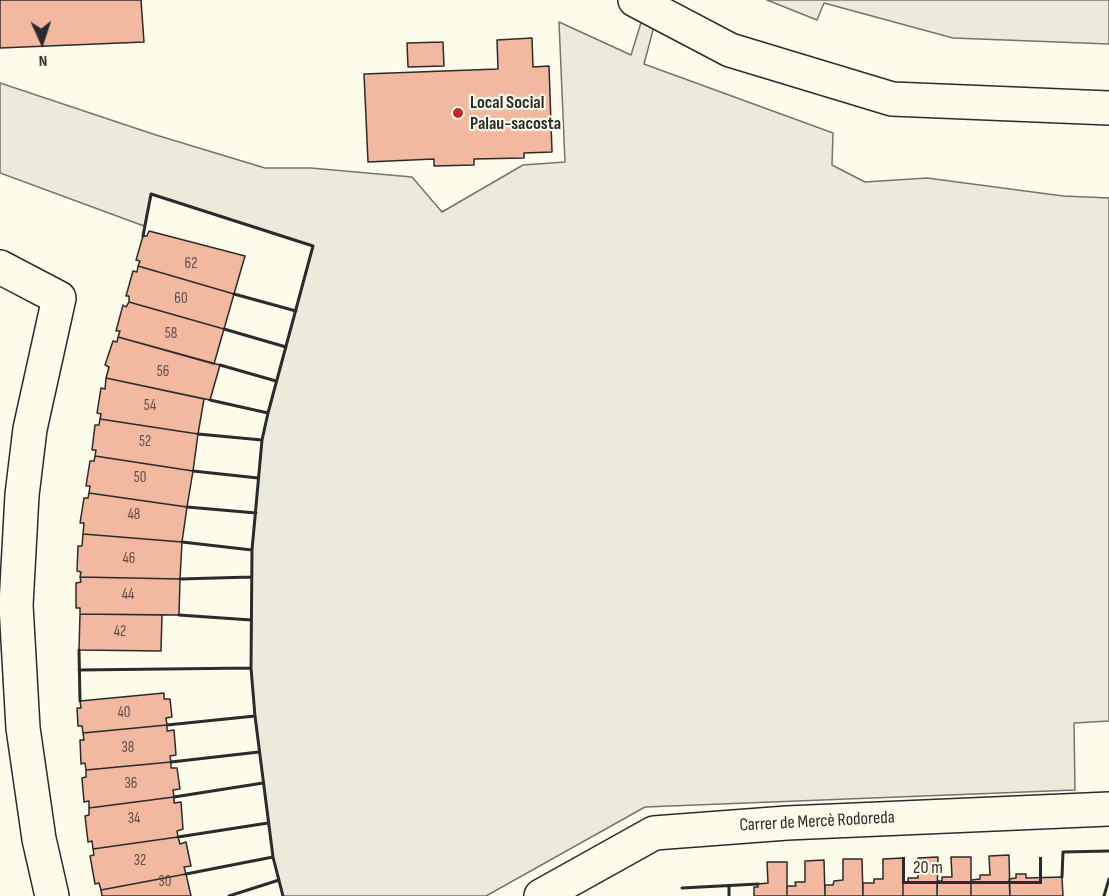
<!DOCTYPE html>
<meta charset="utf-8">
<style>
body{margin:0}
#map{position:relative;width:1109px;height:896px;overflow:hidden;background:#fdfbea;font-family:"Sofia Sans Condensed",sans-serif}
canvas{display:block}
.north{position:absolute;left:12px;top:12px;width:60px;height:60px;-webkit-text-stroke:4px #fdfbea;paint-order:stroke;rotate:177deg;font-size:16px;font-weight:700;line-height:24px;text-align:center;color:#2b2b2b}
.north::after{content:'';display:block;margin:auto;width:21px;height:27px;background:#2b2b2b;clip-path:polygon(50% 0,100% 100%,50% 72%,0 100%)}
.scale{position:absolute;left:902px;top:857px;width:140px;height:27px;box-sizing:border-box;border:3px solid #2b2b2b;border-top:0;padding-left:8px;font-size:18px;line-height:21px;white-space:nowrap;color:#2b2b2b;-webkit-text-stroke:4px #fdfbea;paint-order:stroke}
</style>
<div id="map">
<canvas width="1109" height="896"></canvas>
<div class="north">N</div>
<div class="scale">20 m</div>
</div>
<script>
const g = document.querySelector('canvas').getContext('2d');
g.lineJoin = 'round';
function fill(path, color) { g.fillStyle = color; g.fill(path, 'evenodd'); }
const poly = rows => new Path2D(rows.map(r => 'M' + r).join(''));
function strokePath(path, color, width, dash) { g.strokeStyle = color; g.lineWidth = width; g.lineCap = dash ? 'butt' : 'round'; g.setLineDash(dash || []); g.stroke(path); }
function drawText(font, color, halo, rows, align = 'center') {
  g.font = font + ' "Sofia Sans Condensed",sans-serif'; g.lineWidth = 4.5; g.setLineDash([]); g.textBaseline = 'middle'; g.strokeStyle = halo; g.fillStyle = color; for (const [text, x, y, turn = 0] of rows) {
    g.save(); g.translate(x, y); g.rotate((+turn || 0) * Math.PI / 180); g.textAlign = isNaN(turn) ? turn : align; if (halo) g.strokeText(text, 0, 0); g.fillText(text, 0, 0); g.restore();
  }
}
const green = poly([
 [648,0,661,0,644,64,833,133,832,165,865,182,927,178,1063,196,1109,198,1109,721,1074,723,1075,790,645,807,486,896,283,896,273,857,255,716,251,668,252,550,262,440,268,413,313,246,152,194,144,226,0,173,0,83,156,135,265,168,311,168,412,177,442,212,523,165,565,162,559,22,631,55,648,0],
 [767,0,1109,0,1109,44,953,38,824,3,817,20,767,0]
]);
const building = poly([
 [0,0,141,0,144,42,0,48,0,0],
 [532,38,533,67,549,66,552,152,524,153,524,158,474,159,474,165,434,166,434,159,368,162,364,74,498,69,497,40,532,38],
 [443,42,444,66,408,67,407,43,443,42],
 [149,231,245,256,234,294,138,266,140,261,136,260,143,236,147,236,149,231],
 [138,266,234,294,224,329,129,302,129,296,126,296,133,271,137,272,138,266],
 [129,302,224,329,214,364,118,337,120,331,116,331,123,305,126,307,129,302],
 [118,337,220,365,210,400,106,378,109,367,105,365,113,341,117,342,118,337],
 [106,378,204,399,198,434,100,419,101,414,97,413,101,388,105,389,106,378],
 [100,419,198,434,193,471,95,456,96,450,92,450,95,425,99,425,100,419],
 [95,456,193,471,187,507,89,493,90,486,86,486,90,461,94,461,95,456],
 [89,493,187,507,182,542,83,534,84,523,80,523,84,498,88,498,89,493],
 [83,534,182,542,180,579,80,577,81,572,77,571,78,546,82,546,83,534],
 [80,577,180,579,179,615,80,614,80,608,76,608,76,583,81,582,80,577],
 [80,614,162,615,161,651,79,650,80,614],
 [164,693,164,699,170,699,172,717,166,718,167,725,83,733,82,726,78,726,77,708,81,708,80,701,164,693],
 [167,725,167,731,174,730,176,755,170,756,171,762,86,770,85,763,81,764,80,740,84,740,83,733,167,725],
 [171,762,171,768,177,768,180,789,173,790,174,797,89,808,89,801,84,802,82,778,86,777,86,770,171,762],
 [174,797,174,803,181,802,183,829,177,831,178,837,93,849,92,841,88,842,85,816,89,815,89,808,174,797],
 [178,837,180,844,186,842,191,866,184,867,186,874,101,890,99,883,95,884,90,856,94,855,93,849,178,837],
 [1009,855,1010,896,971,896,971,880,980,879,980,875,990,875,989,856,1009,855],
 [938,857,937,896,903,896,903,882,908,882,908,878,918,878,918,858,938,857],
 [951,857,971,857,971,896,937,896,937,881,942,881,942,877,952,877,951,857],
 [903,858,903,896,863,896,863,883,874,883,874,879,883,879,883,859,903,858],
 [843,859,862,859,863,896,825,896,825,885,833,885,834,881,843,880,843,859],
 [824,860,825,896,787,896,787,886,796,886,795,882,805,882,805,861,824,860],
 [767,862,787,862,787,896,754,896,754,887,758,887,758,884,768,883,767,862],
 [186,874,191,896,102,896,101,890,186,874],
 [1016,874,1026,874,1026,878,1062,877,1063,896,1010,896,1009,879,1016,878,1016,874]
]);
const minor = poly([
 [635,0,730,50,892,99,1109,108],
 [0,267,59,298,30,429,22,495,16,605,23,728,39,839,52,896],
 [541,896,654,833,787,823,1109,809]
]);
const wall = poly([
 [143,236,151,194,313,246,268,413,262,440,252,550,251,668,255,716,273,857,283,896],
 [234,294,296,311],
 [224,329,286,347],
 [220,365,276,381],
 [210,400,268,413],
 [198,434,262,440],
 [193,471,258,478],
 [187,507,256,513],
 [182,542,252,550],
 [180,579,251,577],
 [179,615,251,620],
 [79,650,80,701],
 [79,670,251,668],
 [167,725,255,716],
 [171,762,259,752],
 [174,797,263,783],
 [178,837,268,823],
 [186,874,273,857],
 [1062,877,1063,852,1109,851],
 [729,886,729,896],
 [682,888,758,884],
 [229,896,279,880],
 [1104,896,1109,879]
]);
const markers = [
 [458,113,6,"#c62828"]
];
const numberNames = [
 ["62",191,264],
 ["60",181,299],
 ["58",171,334],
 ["56",163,372],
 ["54",150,406],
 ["52",145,442],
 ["50",140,478],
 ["48",134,515],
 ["46",129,559],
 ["44",128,595],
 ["42",120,632],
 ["40",124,713],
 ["38",128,748],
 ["36",131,784],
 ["34",134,819],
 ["32",140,861],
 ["30",165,882]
];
const poiNames = [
 ["Local Social",470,103],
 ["Palau-sacosta",470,124]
];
const streetNames = [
 ["Carrer de Mercè Rodoreda",817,822,-3]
];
fill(green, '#ecebdb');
strokePath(green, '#74746e', 1.5);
fill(building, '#f2b8a0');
strokePath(building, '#2b2b2b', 1.5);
strokePath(minor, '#2b2b2b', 36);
strokePath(minor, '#fdfbea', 33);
strokePath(wall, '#2b2b2b', 3);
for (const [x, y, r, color] of markers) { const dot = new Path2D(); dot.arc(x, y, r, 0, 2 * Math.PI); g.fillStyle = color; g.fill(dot); strokePath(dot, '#fdfbea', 2); }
drawText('15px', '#5d4e48', null, numberNames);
drawText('bold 18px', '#2b2b2b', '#fdfbea', poiNames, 'left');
drawText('18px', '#2b2b2b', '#fdfbea', streetNames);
</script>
